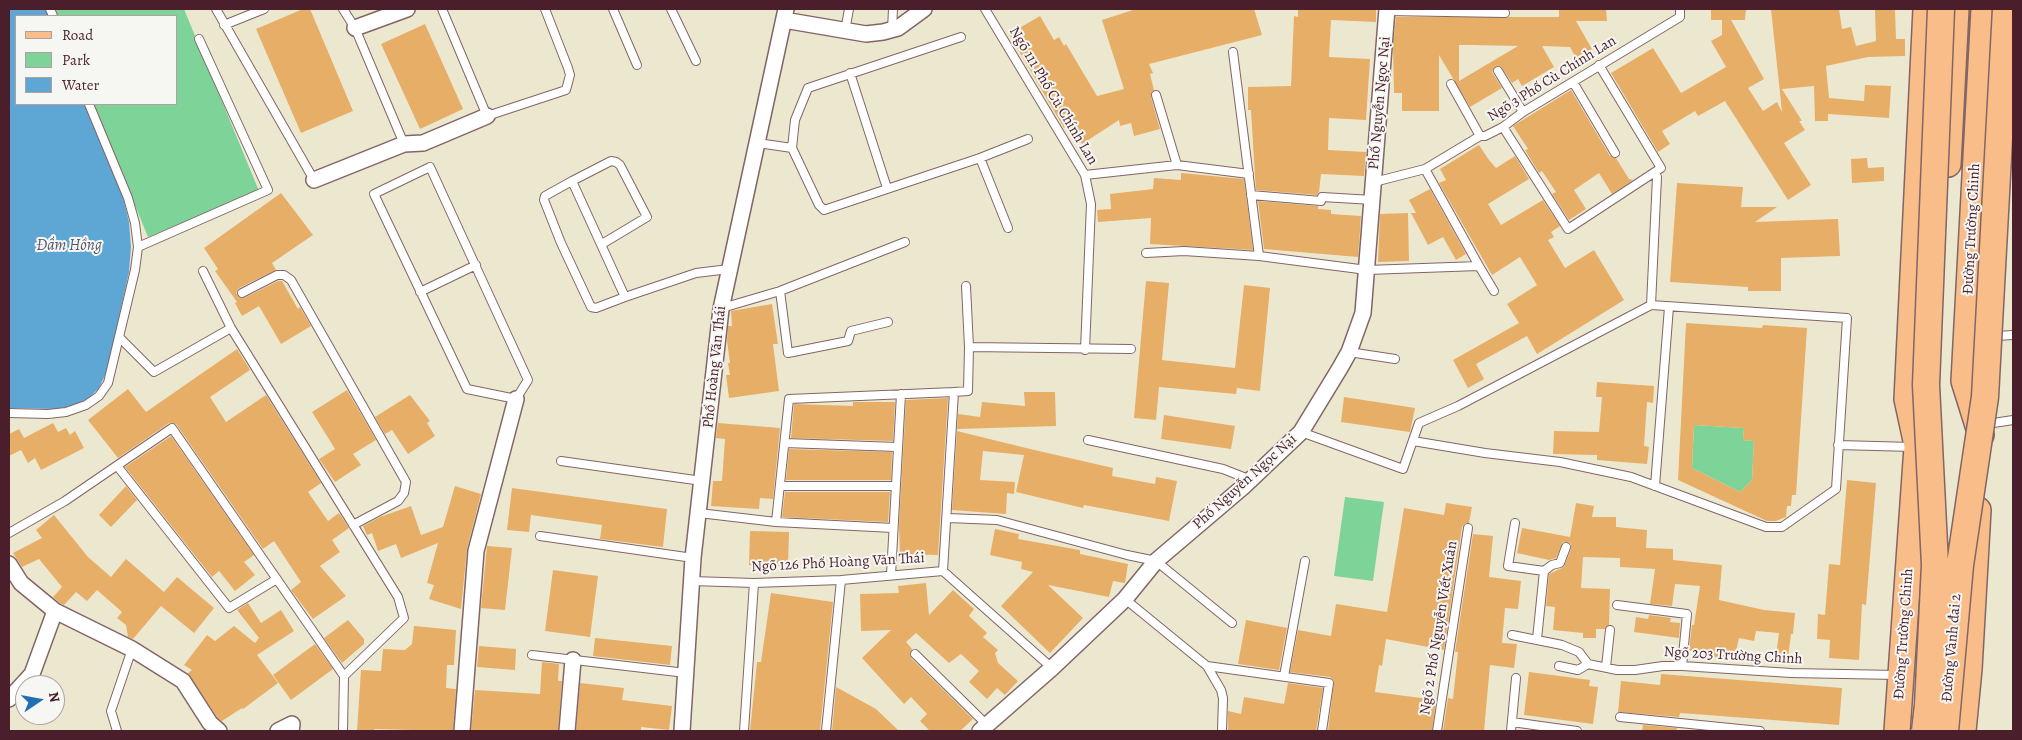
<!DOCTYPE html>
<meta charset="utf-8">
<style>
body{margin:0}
#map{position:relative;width:2022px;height:740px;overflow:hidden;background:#ece8d0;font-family:Alegreya,serif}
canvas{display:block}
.frame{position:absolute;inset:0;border:10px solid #4a1f2b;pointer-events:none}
.legend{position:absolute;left:15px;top:15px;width:162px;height:90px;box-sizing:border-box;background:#f6f6f2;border:1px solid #b1a0a2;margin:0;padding:6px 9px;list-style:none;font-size:15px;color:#4a1f2b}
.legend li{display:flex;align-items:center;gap:10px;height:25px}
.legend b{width:25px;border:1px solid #b1a0a2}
.north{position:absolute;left:15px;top:675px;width:50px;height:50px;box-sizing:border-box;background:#f6f6f2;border:1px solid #b1a0a2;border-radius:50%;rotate:78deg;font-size:14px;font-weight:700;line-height:20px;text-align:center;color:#4a1f2b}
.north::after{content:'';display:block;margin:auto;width:18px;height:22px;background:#1f6fb2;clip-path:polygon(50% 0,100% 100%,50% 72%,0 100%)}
</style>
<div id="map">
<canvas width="2022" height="740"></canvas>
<div class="frame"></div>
<ul class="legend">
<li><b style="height:6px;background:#f8bd89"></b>Road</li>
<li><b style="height:14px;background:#7ed498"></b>Park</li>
<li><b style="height:14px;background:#5ea6d4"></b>Water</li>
</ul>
<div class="north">N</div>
</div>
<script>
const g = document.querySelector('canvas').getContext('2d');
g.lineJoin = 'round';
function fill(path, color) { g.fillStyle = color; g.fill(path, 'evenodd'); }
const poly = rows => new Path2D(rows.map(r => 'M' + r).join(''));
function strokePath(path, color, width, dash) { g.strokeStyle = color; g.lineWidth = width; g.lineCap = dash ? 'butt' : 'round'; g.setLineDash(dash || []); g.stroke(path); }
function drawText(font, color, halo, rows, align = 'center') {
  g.font = font + ' Alegreya,serif'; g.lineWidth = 4; g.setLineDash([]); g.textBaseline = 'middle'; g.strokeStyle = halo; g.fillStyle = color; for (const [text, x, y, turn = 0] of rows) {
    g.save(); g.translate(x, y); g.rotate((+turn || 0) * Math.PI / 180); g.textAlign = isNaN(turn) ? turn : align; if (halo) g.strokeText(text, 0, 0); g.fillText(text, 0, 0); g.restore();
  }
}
const green = poly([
 [54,9,184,9,259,191,148,237,93,104,176,104,176,16,57,16],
 [1694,425,1744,428,1743,440,1754,441,1752,480,1740,492,1692,468],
 [1345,497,1384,502,1373,581,1334,576]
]);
const water = poly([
 [9,9,46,9,49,16,16,16,16,104,85,104,123,197,129,222,131,247,129,272,107,371,99,388,88,399,72,406,55,409,9,408]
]);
const building = poly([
 [303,9,310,9,353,111,301,133,256,29],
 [1136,9,1254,9,1262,35,1149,64,1153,73,1150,74,1154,90,1151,97,1160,129,1134,136,1131,123,1120,126,1119,120,1082,144,1070,124,1064,128,1009,34,1040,16,1054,40,1059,37,1064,46,1066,44,1097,96,1124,89,1102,20],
 [1298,9,1376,9,1376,22,1331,20,1329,57,1370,59,1366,120,1329,118,1328,150,1366,152,1364,176,1321,174,1319,192,1317,195,1256,190,1255,177,1251,110,1248,110,1248,87,1291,86,1294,16,1298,17],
 [1559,9,1606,9,1607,21,1576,21,1592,49,1576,58,1570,47,1542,46,1554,67,1522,86,1518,79,1512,83,1502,68,1496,66,1492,72,1502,88,1470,107,1439,55,1439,111,1402,111,1402,93,1394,93,1393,46,1396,17,1559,17],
 [1459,45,1473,45,1518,46,1459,81],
 [1711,9,1746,9,1745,20,1731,20,1764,79,1748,88,1763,111,1777,102,1782,112,1771,9,1839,9,1842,29,1851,27,1856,46,1876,41,1875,9,1895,9,1896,39,1905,39,1905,56,1868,57,1826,66,1829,98,1864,101,1865,85,1891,86,1889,118,1828,114,1828,121,1815,121,1814,86,1782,89,1802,121,1799,121,1805,130,1784,143,1811,185,1788,200,1725,101,1698,116,1695,111,1662,131,1670,144,1658,152,1611,73,1653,48,1681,93,1726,67,1711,41,1722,35,1722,20,1711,20],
 [425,24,463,109,420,129,381,44],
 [1571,90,1610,156,1616,158,1629,179,1633,180,1612,194,1599,173,1574,190,1586,209,1569,220,1552,194,1556,192,1542,171,1539,173,1525,150,1528,149,1513,126],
 [1479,145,1489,160,1496,168,1515,156,1529,179,1488,204,1501,225,1543,200,1560,226,1551,232,1554,237,1548,240,1565,268,1594,250,1624,300,1537,354,1527,336,1476,364,1484,379,1468,388,1453,360,1519,323,1507,304,1537,285,1520,257,1492,275,1439,183,1446,180,1440,169],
 [1867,158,1868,168,1884,167,1884,181,1852,183,1851,159],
 [1181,173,1244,179,1253,250,1150,244,1151,218,1098,222,1097,210,1111,209,1110,194,1153,189,1154,178,1181,180],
 [1677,183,1743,187,1741,207,1777,207,1755,222,1838,219,1840,256,1781,258,1781,291,1748,291,1748,287,1670,282],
 [1430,189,1466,254,1456,260,1443,237,1428,245,1411,213,1416,213,1409,200],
 [281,193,313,235,272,263,276,270,239,288,236,293,239,297,244,298,278,281,282,281,298,309,300,307,311,326,281,344,259,306,242,316,235,303,237,302,215,271,218,269,204,248],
 [1258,201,1318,206,1318,209,1331,210,1331,214,1361,216,1358,257,1264,249],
 [1408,213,1409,261,1378,262,1380,214],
 [1146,281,1169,283,1162,360,1235,368,1244,285,1270,288,1260,391,1237,388,1236,394,1159,387,1156,420,1134,418],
 [772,304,778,344,773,344,779,391,729,398,726,375,730,375,728,363,730,363,727,341,728,326,732,326,731,311],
 [1686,323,1762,328,1763,325,1807,328,1796,495,1792,495,1791,506,1787,506,1786,517,1776,521,1767,521,1678,480],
 [1694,425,1744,428,1743,440,1754,441,1752,480,1740,492,1692,468],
 [237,349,250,370,210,397,226,422,266,395,321,483,308,492,328,521,339,513,349,528,332,540,340,552,320,566,346,596,313,619,291,590,301,582,274,541,263,549,176,424,169,423,118,458,88,420,128,389,146,412],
 [1597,382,1654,386,1653,403,1647,402,1644,446,1649,447,1647,464,1597,460,1597,455,1553,454,1554,431,1599,432,1602,397,1596,397],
 [347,390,376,440,353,454,361,465,335,482,319,459,335,449,312,412],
 [1024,392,1055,392,1056,426,957,429,958,414,980,417,982,402,1025,406],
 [410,395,430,421,427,423,435,436,408,454,392,430,385,434,375,417],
 [1344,397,1415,408,1410,432,1341,422],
 [948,398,938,555,900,554,899,525,906,400],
 [853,402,895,402,893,441,791,438,794,404,853,406],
 [1164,415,1235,426,1231,449,1161,439],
 [53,423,58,432,66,428,70,435,75,431,84,448,41,470,35,458,28,463,21,450,9,456,9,434,19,429,24,438],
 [718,423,780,428,773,499,760,498,759,509,711,506,713,481,722,481,725,439,716,438],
 [957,431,1026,448,1026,451,1026,448,1113,468,1112,476,1155,484,1156,477,1177,481,1169,521,1084,505,1083,508,1016,492,1024,455,983,451,980,480,1015,482,1014,494,1007,493,1006,514,952,510],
 [171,436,254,555,244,562,255,575,235,591,219,571,212,577,125,467],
 [789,449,892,452,891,480,786,480],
 [1847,480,1876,483,1866,605,1862,604,1859,660,1829,658,1830,640,1817,639,1818,614,1825,615,1829,564,1840,565],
 [126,486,137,500,111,527,99,515],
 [455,486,481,494,467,549,461,609,429,599,434,585,427,583,438,543,401,558,396,544,378,551,372,533,367,535,363,526,380,517,411,506,421,535,443,527],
 [512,488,667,509,663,547,600,539,602,525,531,515,529,532,507,530],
 [785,492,890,492,888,522,782,517],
 [1446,503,1472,507,1469,523,1466,523,1462,527,1444,650,1386,639,1382,666,1379,665,1375,692,1436,700,1432,731,1328,731,1334,681,1330,677,1290,672,1298,630,1331,636,1336,604,1387,612,1404,508,1444,515],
 [1576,503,1594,506,1592,517,1616,517,1616,527,1647,530,1646,548,1673,549,1673,560,1722,565,1719,600,1764,610,1795,613,1793,634,1791,634,1788,658,1776,656,1779,633,1756,631,1754,641,1739,638,1734,661,1689,651,1692,625,1694,625,1700,586,1675,584,1672,606,1650,604,1655,569,1620,567,1620,558,1583,557,1581,588,1610,589,1609,625,1605,629,1596,629,1596,638,1583,638,1583,633,1553,630,1555,607,1546,606,1549,574,1564,567,1571,549,1571,544,1568,542,1563,542,1556,558,1549,560,1517,553,1522,528,1570,537],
 [54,515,88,557,111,577,126,559,164,592,177,577,214,608,194,633,161,606,133,639,128,637,126,625,117,618,122,612,97,590,87,601,76,592,64,605,60,603,53,597,62,587,39,559,22,567,13,553,42,538,36,530],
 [995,529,1019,534,1018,539,1080,550,1080,554,1128,564,1125,583,1113,581,1109,597,1048,585,1083,618,1050,653,1001,606,1033,572,1021,569,1022,562,990,555],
 [750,531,789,532,788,566,749,565],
 [1473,534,1493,536,1489,577,1521,581,1518,609,1505,608,1502,643,1517,644,1514,668,1490,665,1484,731,1443,731,1448,698,1453,699,1458,652,1455,652],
 [487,546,512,548,505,610,481,608],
 [553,570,598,576,590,637,545,631],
 [926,583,929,615,953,590,974,609,969,616,987,633,983,637,998,650,995,653,998,663,1018,681,1005,695,997,688,987,699,969,682,979,671,961,654,949,663,916,633,906,642,912,649,910,653,911,658,973,719,960,731,930,731,920,721,927,714,911,697,904,704,862,658,891,630,861,631,860,594,899,593,898,586],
 [771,593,833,602,820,731,750,731,757,662,761,662],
 [248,603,261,623,281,610,294,631,257,655,278,683,243,709,242,708,222,721,217,717,188,673,192,670,184,665,207,635,215,641,234,626,255,643,259,638,237,610],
 [1649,615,1671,618,1670,622,1680,623,1679,638,1634,632,1636,617,1648,619],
 [348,620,364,639,364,644,342,663,324,638],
 [1246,620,1287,628,1279,670,1238,664],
 [414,626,456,630,454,665,447,665,446,688,456,689,453,731,374,729,374,731,357,731,361,670,381,671,383,649,405,650,412,644],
 [595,638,672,646,670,665,593,656],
 [315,644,333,669,291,700,273,675],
 [479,646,516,649,515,670,477,667],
 [542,662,559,664,558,681,562,681,558,731,471,731,475,690,540,694],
 [1529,672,1590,680,1589,686,1598,687,1593,724,1524,715],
 [1661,674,1842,688,1839,725,1680,713,1679,717,1618,712,1621,681,1660,685],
 [580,683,624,688,622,700,672,706,669,730,641,727,641,731,576,731],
 [1288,683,1323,688,1316,731,1228,731,1228,711,1241,714,1244,697,1284,704],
 [836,687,876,709,899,731,832,731],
 [1643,725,1677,728,1676,731,1642,731]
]);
const service = poly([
 [50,9,53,16],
 [216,9,314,180],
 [343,9,355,28,404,144],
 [442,9,487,116,566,90,570,75,568,68,545,9],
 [613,9,637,65],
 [671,9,696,61],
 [985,9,1085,175,1091,204,1085,350],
 [1387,11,1505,13],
 [224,25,264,9],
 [892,30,893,9],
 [845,31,849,9],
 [1233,52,1259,256],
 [1498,71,1523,112],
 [850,73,887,188],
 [1573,82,1615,153],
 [1451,84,1480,136],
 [1156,95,1177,165,1249,174],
 [1503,127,1568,229,1661,168,1599,65],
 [758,143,792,148,795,120,808,88,961,37],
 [792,148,819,205,824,210,980,158,1028,139],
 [980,158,1008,228],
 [430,167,528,380,516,399,467,389,374,194,430,167],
 [1425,169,1479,266],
 [1085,175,1177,165],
 [572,181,625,297,696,273,729,269],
 [1374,182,1425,169,1480,136,1485,136,1503,127,1523,112,1680,17,1680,9],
 [1251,195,1321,201,1322,197,1373,200],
 [602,244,647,217,620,165,616,162,611,161,572,181,545,196,544,200,561,243,591,307,596,308,625,297],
 [138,247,268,190,199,39],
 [1146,253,1184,251,1259,256,1367,270,1479,266,1494,291],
 [203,271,231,328,398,597,404,618,344,676],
 [780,291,788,353,848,341,851,331,888,322],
 [420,292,476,265],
 [242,293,277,275,284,275,291,280,406,482,404,493,398,501,353,525],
 [722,308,780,291,905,242],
 [1997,336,2013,335],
 [119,337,154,372,231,328],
 [969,347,1131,349],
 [1349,352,1395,359],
 [9,413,48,414,66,412,86,405,99,396,108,383,135,270,138,247,135,223,128,198,89,104],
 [1987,424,2013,420],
 [1301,432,1403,469,1419,423,1458,406,1651,305,1657,177],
 [1088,440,1223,469,1251,480],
 [1413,441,1485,453,1560,462,1631,477,1766,527,1782,527,1836,489,1847,318,1651,305],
 [785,443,897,447],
 [1838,445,1913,447],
 [561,461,702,481],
 [118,467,229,608,277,579],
 [780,486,894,486],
 [1655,486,1669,307],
 [699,513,776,522,893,528],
 [948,518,997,520,1127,555,1156,561,1232,623],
 [776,522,789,399,954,392],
 [1515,523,1508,566,1544,571],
 [9,533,65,501,172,428,344,676,343,731],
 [540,536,693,558],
 [943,571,954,392,968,391,969,347,966,286],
 [943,571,1052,668],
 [891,575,901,394],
 [692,581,754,583,841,580,943,571],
 [1125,599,1207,666,1329,683,1322,731],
 [1617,605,1687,614,1682,666],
 [1512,635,1562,645,1579,652,1588,664,1617,670,1635,670,1663,666,1682,666,1791,673,1897,675],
 [1537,639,1544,571,1552,565,1560,563,1566,547],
 [915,654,987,725],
 [532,655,686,673],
 [1207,666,1221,690,1223,698,1222,731],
 [1559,666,1578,670,1588,664],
 [1606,667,1610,630],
 [1284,676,1305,561],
 [1620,717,1760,731],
 [1512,722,1577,731],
 [117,731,111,711,132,649],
 [744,731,754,583],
 [826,731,841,580],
 [1437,731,1468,528],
 [1511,731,1516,678]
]);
const minor = poly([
 [784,20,866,34,883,32,898,28,924,9],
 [355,28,407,9],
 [314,180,404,144,423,143,487,116],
 [9,564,21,583,55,611,132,649,183,681,210,723,219,731],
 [9,699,32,674,55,611],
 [278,731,292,724,291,731],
 [462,731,476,551,516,399],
 [567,731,573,660],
 [682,731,693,558,721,309,786,9],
 [980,731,1052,668,1125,599,1156,561,1243,487,1301,432,1340,368,1349,352,1363,313,1387,9]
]);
const primary = poly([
 [1948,164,1956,9],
 [1981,435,1964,381,1984,9],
 [1917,445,1907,399,1926,9],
 [1897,731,1917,447,1923,424],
 [1963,731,1969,669,1978,510]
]);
const trunkBridge = poly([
 [1925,731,1928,705,1935,565,1926,385,1941,9],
 [1945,731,1960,565,1985,397,2006,9]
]);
const streetNames = [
 ["Ngõ 3 Phố Cù Chính Lan",1552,79,-32],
 ["Ngõ 111 Phố Cù Chính Lan",1053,96,59],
 ["Phố Nguyễn Ngọc Nại",1380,103,-85],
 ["Đường Trường Chinh",1972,229,-87],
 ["Phố Hoàng Văn Thái",715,367,-84],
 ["Phố Nguyễn Ngọc Nại",1245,482,-42],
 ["Ngõ 126 Phố Hoàng Văn Thái",838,563,-3],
 ["Ngõ 2 Phố Nguyễn Viết Xuân",1439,628,-81],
 ["Đường Trường Chinh",1904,634,-86],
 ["Đường Vành đai 2",1952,648,-85],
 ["Ngõ 203 Trường Chinh",1733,656,3]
];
const waterNames = [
 ["Đầm Hồng",69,246]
];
fill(green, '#7ed498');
fill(water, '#5ea6d4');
fill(building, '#e7ae68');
strokePath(service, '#836565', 10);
strokePath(minor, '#836565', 18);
strokePath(primary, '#836565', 28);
strokePath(service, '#fff', 8);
strokePath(minor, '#fff', 15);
strokePath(primary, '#f8bd89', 25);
strokePath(trunkBridge, '#836565', 29, []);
strokePath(trunkBridge, '#f8bd89', 26);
drawText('15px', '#4a1f2b', '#f6f6f2', streetNames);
drawText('italic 16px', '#52556f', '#f6f6f2', waterNames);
</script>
